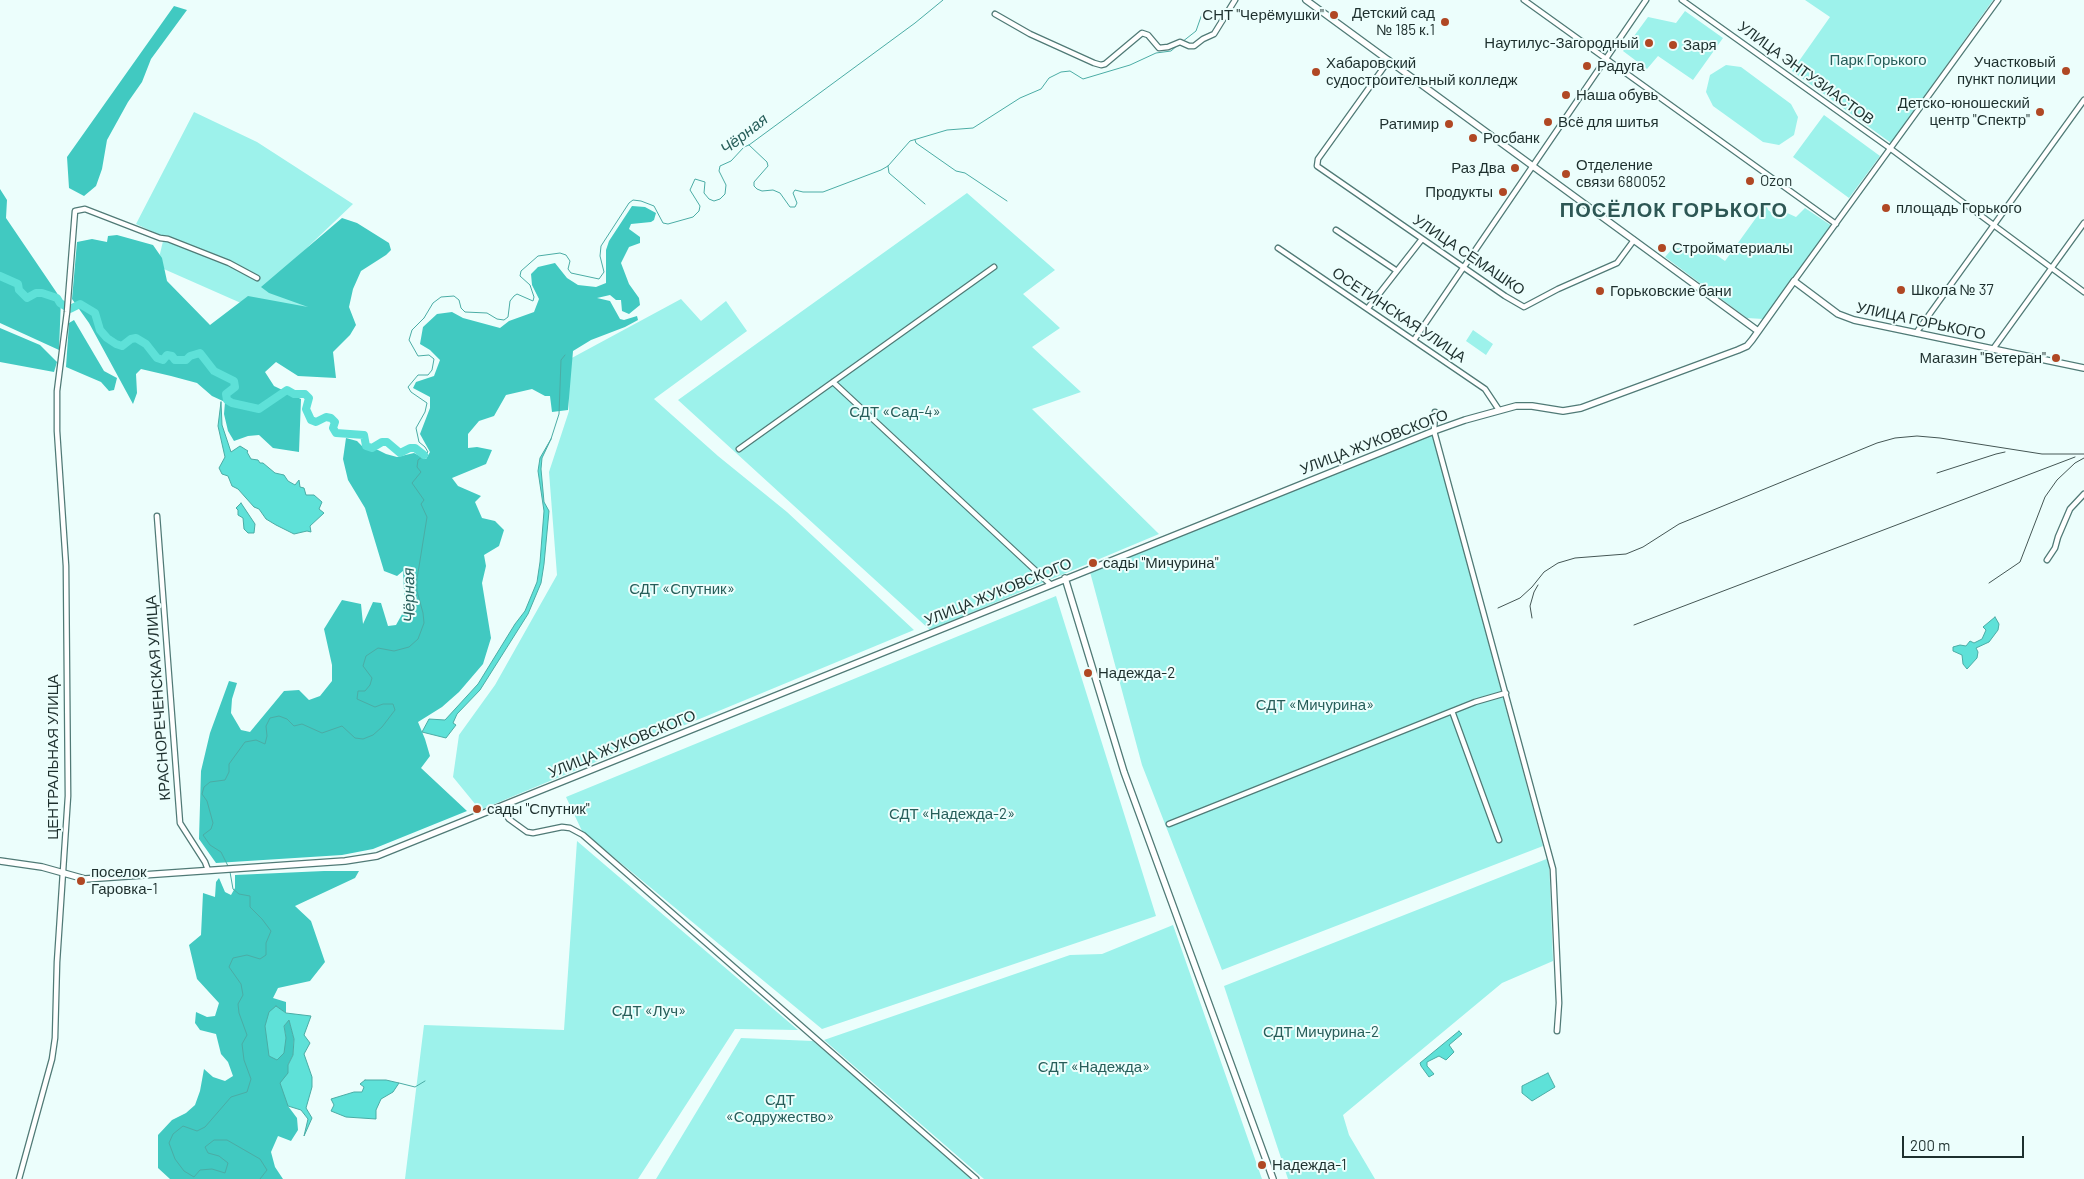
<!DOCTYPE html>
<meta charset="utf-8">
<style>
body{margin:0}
#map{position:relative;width:2084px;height:1179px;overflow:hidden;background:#ecfefc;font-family:Barlow,sans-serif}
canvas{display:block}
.scale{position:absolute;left:1902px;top:1136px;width:122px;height:22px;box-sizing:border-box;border:2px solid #1e302e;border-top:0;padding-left:6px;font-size:15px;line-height:18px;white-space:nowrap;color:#1e302e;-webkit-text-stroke:4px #ecfefc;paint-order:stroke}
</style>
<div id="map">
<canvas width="2084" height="1179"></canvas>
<div class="scale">200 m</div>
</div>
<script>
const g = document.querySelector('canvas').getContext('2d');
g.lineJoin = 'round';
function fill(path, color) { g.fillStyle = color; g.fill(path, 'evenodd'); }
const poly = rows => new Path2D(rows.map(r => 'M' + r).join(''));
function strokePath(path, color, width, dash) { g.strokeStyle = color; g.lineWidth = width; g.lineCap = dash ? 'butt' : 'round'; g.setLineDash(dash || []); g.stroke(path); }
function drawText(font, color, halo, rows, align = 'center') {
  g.font = font + ' Barlow,sans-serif'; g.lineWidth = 4; g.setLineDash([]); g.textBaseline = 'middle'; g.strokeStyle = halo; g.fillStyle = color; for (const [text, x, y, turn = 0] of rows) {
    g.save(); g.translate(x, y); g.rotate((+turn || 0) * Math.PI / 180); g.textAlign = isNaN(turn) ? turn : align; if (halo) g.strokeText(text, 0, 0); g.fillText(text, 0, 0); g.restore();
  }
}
const green = poly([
 [1805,0,1993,0,1891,143,1792,71,1830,17],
 [1685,11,1723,38,1693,80,1658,56,1647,69,1623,51,1648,17,1676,23],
 [1726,65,1741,67,1791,104,1798,117,1794,135,1779,145,1763,142,1713,106,1706,92,1710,75],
 [194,112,257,142,353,204,271,282,330,298,321,327,259,311,157,266,164,237,136,224],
 [1824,115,1880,156,1849,198,1793,157],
 [967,193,1055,270,1023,294,1060,328,1032,347,1081,392,1032,409,1159,534,930,630,678,400],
 [1766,204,1768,210,1775,215,1785,212,1796,217,1805,208,1832,226,1763,319,1747,318,1665,257,1672,249,1679,248,1684,243,1702,245,1725,261],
 [681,299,701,321,726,301,747,331,654,399,718,456,787,512,914,630,480,810,453,777,459,735,495,685,557,575,549,472,569,411,568,360],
 [1473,330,1493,344,1486,355,1466,341],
 [1432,434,1543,846,1222,970,1142,765,1090,572],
 [1056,596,1156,916,822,1029,582,831,566,797],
 [577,841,798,1030,735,1029,638,1179,405,1179,424,1025,564,1030],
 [1549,858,1553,961,1502,983,1343,1115,1349,1135,1375,1179,1288,1179,1224,986],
 [1173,925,1262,1179,984,1179,824,1040,1070,955,1102,954],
 [741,1038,813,1041,975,1179,656,1179]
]);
const forest = poly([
 [174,6,187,10,151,59,142,82,128,102,107,140,102,169,96,186,84,196,69,188,67,157],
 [0,189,7,200,6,218,61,299,59,350,0,323],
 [632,206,645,207,656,213,654,220,651,222,631,224,629,229,640,237,640,243,629,247,621,263,629,284,639,298,640,305,629,314,622,311,621,300,616,300,610,295,597,298,610,301,620,319,624,320,637,316,638,320,625,327,591,340,573,351,568,410,552,412,550,396,545,396,532,389,506,395,494,416,479,421,468,434,468,448,477,447,492,450,486,464,452,478,458,486,481,496,475,502,482,518,495,521,504,530,499,546,484,555,486,566,482,583,491,638,483,664,459,692,442,707,418,722,425,739,430,756,421,768,467,811,373,849,342,855,216,863,199,839,201,771,210,733,229,681,237,683,232,699,231,713,241,730,250,732,284,691,299,690,309,700,320,696,332,681,332,665,324,629,342,600,361,604,363,624,373,602,381,603,388,626,396,625,405,609,403,571,397,576,384,571,365,508,348,480,343,459,346,438,357,441,366,450,378,450,386,454,397,457,414,453,426,459,430,452,420,434,430,408,430,397,413,388,416,382,434,376,440,360,430,350,420,344,423,327,437,314,452,312,463,318,500,328,509,321,534,312,539,299,532,285,531,274,538,267,555,263,567,278,578,285,596,287,606,283,606,250,609,241],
 [342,218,357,223,389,243,391,250,386,255,361,271,353,289,349,307,356,325,350,335,333,352,336,378,298,376,276,362,265,372,274,386,301,399,299,452,273,448,259,435,248,436,234,441,228,431,224,414,225,402,212,396,197,383,171,376,141,369,136,374,137,393,133,404,89,323,72,299,77,242,92,239,107,242,108,236,117,235,153,245,162,258,167,281,210,325,248,296,308,307,269,293,261,287],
 [74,320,104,371,117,378,114,390,109,391,101,382,66,367,69,323],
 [0,328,40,345,57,362,54,372,0,362],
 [324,871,359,871,355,878,295,906,311,921,325,962,310,981,278,988,273,998,286,1002,286,1013,275,1006,286,1038,284,1026,289,1019,294,1039,293,1055,288,1065,288,1106,297,1118,298,1130,291,1141,278,1136,271,1152,275,1167,283,1179,170,1179,158,1168,158,1135,172,1120,186,1113,195,1105,200,1091,204,1069,213,1077,225,1081,233,1076,228,1062,221,1054,216,1034,200,1030,195,1023,196,1012,207,1017,215,1016,219,1003,197,979,189,945,201,935,203,893,215,897,216,882,219,878,225,892,231,895,235,888,235,875]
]);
const water = poly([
 [221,402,222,425,231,452,240,446,248,451,247,452,251,459,258,460,260,463,263,463,275,473,284,475,288,481,295,485,299,480,300,487,304,488,306,495,314,495,322,502,319,509,324,513,310,526,311,532,307,531,294,534,276,525,266,519,259,509,254,507,238,489,232,486,228,476,222,474,219,468,225,457,218,426,221,402],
 [551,439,542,458,541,469,544,502,549,511,544,564,541,583,528,614,480,690,457,714,453,723,456,725,446,738,422,732,429,719,445,720,478,684,515,624,525,611,537,582,540,562,544,511,538,471,540,458,551,439],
 [241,503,255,524,254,533,248,533,244,529,243,518,238,515,238,510,236,508,241,503],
 [1995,617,1999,624,1998,630,1989,642,1976,648,1978,652,1977,658,1967,669,1963,664,1962,655,1953,651,1953,647,1960,645,1966,646,1970,641,1974,643,1982,639,1986,630,1983,627,1995,617],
 [276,1006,286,1013,311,1016,304,1035,310,1043,304,1054,312,1077,312,1087,306,1108,312,1118,304,1136,308,1119,301,1110,288,1106,280,1083,288,1073,288,1065,293,1055,294,1039,289,1020,284,1026,286,1038,284,1053,277,1060,269,1056,265,1026,269,1012,276,1006],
 [1459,1031,1462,1034,1449,1045,1454,1052,1446,1060,1439,1056,1427,1062,1427,1066,1434,1074,1429,1077,1421,1066,1420,1063,1459,1031],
 [1548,1073,1555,1087,1532,1101,1522,1093,1522,1086,1548,1073],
 [365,1080,386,1080,399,1083,393,1092,381,1099,376,1110,376,1119,346,1117,331,1111,334,1105,331,1099,354,1092,362,1092,364,1087,360,1084,365,1080]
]);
const stream = poly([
 [1182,42,1196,31,1203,11],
 [915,140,916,143,956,171,965,173,1007,201],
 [749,145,767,162,768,166,754,182,754,186,757,189,762,191,773,190,780,193,790,207,795,207,797,203,793,193,795,190,803,192,823,192,881,170,888,166,910,141,947,130,973,128,1020,98,1041,89,1049,78,1061,72,1070,71,1083,79,1130,65,1156,53,1171,51,1179,44],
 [888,166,889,173,925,204],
 [424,318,433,303,441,297,454,296,459,300,461,308,465,312,487,313,497,319,504,320,508,317,510,301,514,296,517,294,533,301,534,297,530,285,520,276,521,271,538,256,560,253,566,255,570,261,568,269,571,273,599,279,604,272,600,256,601,246,629,203,633,200,641,201,654,206,663,223,668,224,693,217,699,211,700,206,690,190,695,179,705,182,704,193,709,199,714,201,720,199,725,194,726,185,719,171,720,166,731,161,744,147,749,145,915,23,943,0],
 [551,439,559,414,561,360,565,355],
 [228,866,221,852,210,845,203,835,211,829,213,823,207,801,202,794,204,787,210,782,225,780,229,772,229,764,245,742,256,740,265,744,267,736,266,726,270,718,279,716,287,719,294,726,302,724,322,733,342,726,355,738,363,739,373,735,382,727,395,710,393,704,383,704,375,707,357,699,358,691,365,691,370,685,372,678,363,666,366,656,378,648,394,651,409,647,418,639,424,623,423,613,417,591,417,579,427,517,421,504,424,500,412,483,421,472,417,467,418,460,428,452,425,447,419,442,416,428,425,412,427,403,411,392,408,387,418,375,428,375,432,370,434,359,429,355,418,356,409,340,412,330,424,318],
 [230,872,233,889,239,894,250,896,250,907,262,919,271,931,266,943,266,955,260,959,247,955,233,958,229,967,241,984,243,995,238,1004,239,1013,247,1035,242,1044,244,1060,251,1079,247,1092,231,1097,205,1127,197,1131,183,1126,173,1134,169,1143,175,1159,184,1171,194,1177,200,1170,212,1169,225,1173,228,1163,219,1156,208,1153,205,1147,214,1140,227,1140,260,1159,267,1170,260,1179],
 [399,1083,415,1087,425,1081]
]);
const river = poly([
 [0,276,18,284,19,290,27,298,36,293,42,293,57,298,60,303,70,309,80,304,95,313,100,330,107,338,116,344,122,346,131,339,136,338,146,344,157,358,163,360,167,355,172,356,175,360,186,360,190,356,200,353,214,371,234,381,235,387,226,394,227,400,232,403,259,409,287,390,294,394,305,394,309,398,306,409,311,420,316,422,326,417,331,418,335,422,333,428,336,433,364,435,366,446,372,448,382,442,387,442,400,453,410,448,415,448,424,455]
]);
const street = poly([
 [1524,0,1836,224],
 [1682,0,1891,149,2084,292],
 [995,14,1030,34,1094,63,1101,65,1105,64,1142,33,1148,35,1159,48,1168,47,1180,42,1189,46,1194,46,1203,39,1214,34,1235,0],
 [1389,60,1318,159,1317,166,1505,296,1524,307,1558,289,1617,263,1634,240],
 [1336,230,1397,271],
 [1278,248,1485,389,1499,410],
 [1794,281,1998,0],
 [1368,308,1422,239],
 [1916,333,2084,100],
 [1414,340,1646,0],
 [1993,349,2084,223],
 [833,382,1050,584],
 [1435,412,1434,431,1553,869,1559,1003,1557,1031],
 [739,449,994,267],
 [157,516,180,823,205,862,208,870],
 [2047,560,2055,548,2058,537,2070,509,2084,494],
 [1452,711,1499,840],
 [501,807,509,819,527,832,533,833,562,827,570,828,583,835,976,1179],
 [1169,824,1475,702,1506,693],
 [19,1179,52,1059,55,1038,57,962,68,796,66,566,57,431,57,391,67,312,75,211,85,209,160,238,168,239,229,263,257,278]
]);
const secondary = poly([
 [1306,0,1758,331],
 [1065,578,1124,772,1273,1179],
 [0,861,42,867,85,879,345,861,377,856,1434,431,1465,420,1516,406,1532,406,1563,411,1581,408,1738,350,1747,346,1752,340,1794,281,1838,314,1854,320,2084,368]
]);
const rail = poly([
 [1937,473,1996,454,2005,452],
 [1989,583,2020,562,2045,497,2057,480,2075,463,2084,458],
 [1498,608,1520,598,1532,587,1544,572,1558,563,1575,558,1626,554,1643,547,1679,524,1877,443,1895,438,1917,436,1940,438,2042,454,2084,454],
 [1532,618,1530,606,1534,592,1538,585],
 [1634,625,2075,457]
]);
const markers = [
 [1334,15,5,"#b04824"],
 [1445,22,5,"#b04824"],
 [1649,43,5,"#b04824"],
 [1673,45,5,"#b04824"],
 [1587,66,5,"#b04824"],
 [2066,71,5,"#b04824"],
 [1316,72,5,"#b04824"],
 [1566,95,5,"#b04824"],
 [2040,112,5,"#b04824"],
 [1548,122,5,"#b04824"],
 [1449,124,5,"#b04824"],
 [1473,138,5,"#b04824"],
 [1515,168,5,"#b04824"],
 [1566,174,5,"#b04824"],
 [1750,181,5,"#b04824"],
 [1503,192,5,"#b04824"],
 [1886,208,5,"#b04824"],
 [1662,248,5,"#b04824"],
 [1901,290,5,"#b04824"],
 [1600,291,5,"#b04824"],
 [2056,358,5,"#b04824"],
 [1093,563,5,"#b04824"],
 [1088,673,5,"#b04824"],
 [477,809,5,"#b04824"],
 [81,881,5,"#b04824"],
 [1262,1165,5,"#b04824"]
];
const poiNames = [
 ["Детский сад",1435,13,"right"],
 ["№ 185 к.1",1435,30,"right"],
 ["СНТ \"Черёмушки\"",1324,15,"right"],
 ["Наутилус-Загородный",1639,43,"right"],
 ["Заря",1683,45],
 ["Участковый",2056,62,"right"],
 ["пункт полиции",2056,79,"right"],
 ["Хабаровский",1326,63],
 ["судостроительный колледж",1326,80],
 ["Радуга",1597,66],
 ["Наша обувь",1576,95],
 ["Детско-юношеский",2030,103,"right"],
 ["центр \"Спектр\"",2030,120,"right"],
 ["Всё для шитья",1558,122],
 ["Ратимир",1439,124,"right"],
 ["Росбанк",1483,138],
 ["Отделение",1576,165],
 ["связи 680052",1576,182],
 ["Раз Два",1505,168,"right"],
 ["Ozon",1760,181],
 ["Продукты",1493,192,"right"],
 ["площадь Горького",1896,208],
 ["Стройматериалы",1672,248],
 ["Школа № 37",1911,290],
 ["Горьковские бани",1610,291],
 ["Магазин \"Ветеран\"",2046,358,"right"],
 ["сады \"Мичурина\"",1103,563],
 ["Надежда-2",1098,673],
 ["сады \"Спутник\"",487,809],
 ["поселок",91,872],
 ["Гаровка-1",91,889],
 ["Надежда-1",1272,1165]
];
const parkNames = [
 ["Парк Горького",1878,60],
 ["СДТ «Сад-4»",895,412],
 ["СДТ «Спутник»",682,589],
 ["СДТ «Мичурина»",1315,705],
 ["СДТ «Надежда-2»",952,814],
 ["СДТ «Луч»",649,1011],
 ["СДТ Мичурина-2",1321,1032],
 ["СДТ «Надежда»",1094,1067],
 ["СДТ",780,1100],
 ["«Содружество»",780,1117]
];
const streetNames = [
 ["УЛИЦА ЭНТУЗИАСТОВ",1806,73,36],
 ["УЛИЦА СЕМАШКО",1469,255,34],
 ["ОСЕТИНСКАЯ УЛИЦА",1399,315,34],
 ["УЛИЦА ГОРЬКОГО",1921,321,12],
 ["УЛИЦА ЖУКОВСКОГО",1374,442,-21],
 ["УЛИЦА ЖУКОВСКОГО",998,592,-22],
 ["КРАСНОРЕЧЕНСКАЯ УЛИЦА",158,698,-94],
 ["УЛИЦА ЖУКОВСКОГО",622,744,-22],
 ["ЦЕНТРАЛЬНАЯ УЛИЦА",53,757,-90]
];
const waterNames = [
 ["Чёрная",744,134,-38],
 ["Чёрная",409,595,-91]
];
const districtNames = [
 ["ПОСЁЛОК ГОРЬКОГО",1674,210]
];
fill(green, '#9df2eb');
fill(forest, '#41c9c1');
fill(water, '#5ee1d8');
strokePath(water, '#4baca5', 1);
strokePath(stream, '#4baca5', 1);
strokePath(river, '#5ee1d8', 8);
strokePath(street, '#507a76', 7);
strokePath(secondary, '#507a76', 8);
strokePath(street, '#fff', 4.5);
strokePath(secondary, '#fff', 5.5);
strokePath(rail, '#445654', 1);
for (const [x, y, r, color] of markers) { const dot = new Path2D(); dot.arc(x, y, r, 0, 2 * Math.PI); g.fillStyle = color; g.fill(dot); strokePath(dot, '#ecfefc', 2); }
drawText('15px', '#1e302e', '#ecfefc', poiNames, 'left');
drawText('15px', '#275e5a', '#ecfefc', parkNames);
drawText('15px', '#1e302e', '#ecfefc', streetNames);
drawText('italic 16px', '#29605c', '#ecfefc', waterNames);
g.letterSpacing = '1px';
drawText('bold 20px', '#2d5754', '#ecfefc', districtNames);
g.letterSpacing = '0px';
</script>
